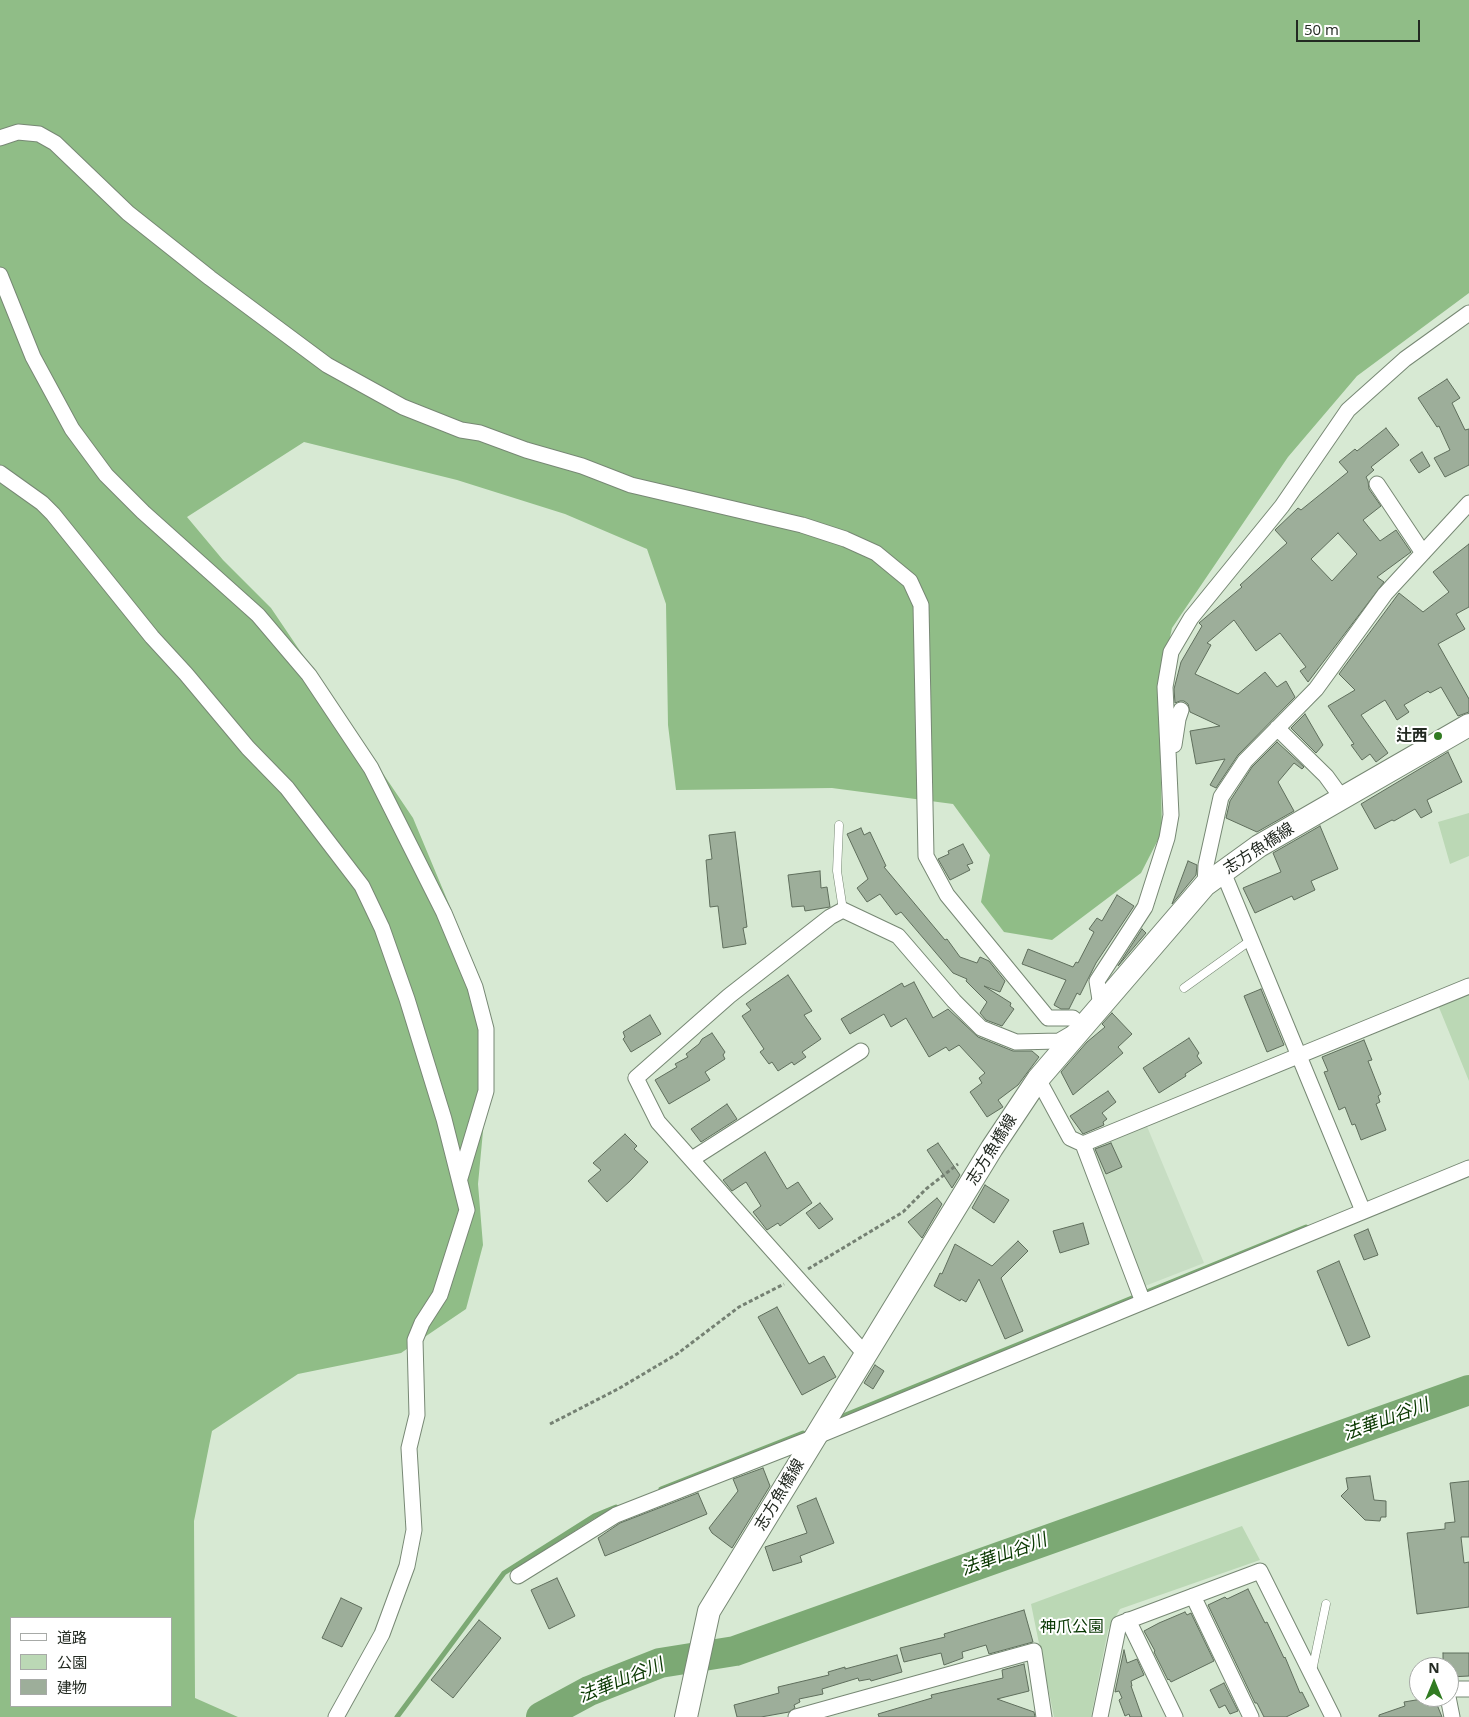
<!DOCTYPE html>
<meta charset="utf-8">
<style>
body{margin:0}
#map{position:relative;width:1469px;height:1717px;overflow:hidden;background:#d7e9d3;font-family:"Open Sans","Noto Sans JP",sans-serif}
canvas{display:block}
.legend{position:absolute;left:10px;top:1617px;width:162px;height:90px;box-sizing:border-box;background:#fff;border:1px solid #a7aaa7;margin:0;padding:6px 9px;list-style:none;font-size:15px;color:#232a22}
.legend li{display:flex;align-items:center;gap:10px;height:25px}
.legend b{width:25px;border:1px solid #a7aaa7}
.north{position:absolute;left:1409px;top:1657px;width:50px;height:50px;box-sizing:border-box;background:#fff;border:1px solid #a7aaa7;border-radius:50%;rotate:0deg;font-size:14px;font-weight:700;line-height:20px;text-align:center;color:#232a22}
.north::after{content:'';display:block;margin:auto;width:18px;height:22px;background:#317b22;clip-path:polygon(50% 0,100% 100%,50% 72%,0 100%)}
.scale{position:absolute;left:1296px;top:20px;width:124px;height:22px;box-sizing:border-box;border:2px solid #232a22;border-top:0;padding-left:6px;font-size:15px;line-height:18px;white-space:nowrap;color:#232a22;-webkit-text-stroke:4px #fff;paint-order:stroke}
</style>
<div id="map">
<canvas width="1469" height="1717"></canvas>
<ul class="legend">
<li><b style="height:6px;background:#fff"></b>道路</li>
<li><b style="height:14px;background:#bbd8b5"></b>公園</li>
<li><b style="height:14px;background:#9dae9a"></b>建物</li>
</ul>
<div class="north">N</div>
<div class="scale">50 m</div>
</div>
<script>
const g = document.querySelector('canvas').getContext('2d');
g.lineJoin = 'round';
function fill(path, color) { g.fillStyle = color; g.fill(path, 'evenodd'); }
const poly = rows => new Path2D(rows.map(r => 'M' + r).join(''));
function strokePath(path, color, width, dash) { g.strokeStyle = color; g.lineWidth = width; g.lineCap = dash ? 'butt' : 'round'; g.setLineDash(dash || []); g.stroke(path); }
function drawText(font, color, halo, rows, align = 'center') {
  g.font = font + ' "Open Sans","Noto Sans JP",sans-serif'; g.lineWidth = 4; g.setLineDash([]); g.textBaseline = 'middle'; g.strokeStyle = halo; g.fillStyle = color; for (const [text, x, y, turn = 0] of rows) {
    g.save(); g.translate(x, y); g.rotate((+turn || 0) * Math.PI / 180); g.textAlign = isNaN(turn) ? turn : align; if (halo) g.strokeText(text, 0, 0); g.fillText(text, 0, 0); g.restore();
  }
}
const built = poly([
 [1146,1124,1204,1263,1145,1286,1091,1152,1094,1146]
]);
const green = poly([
 [1469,813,1469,856,1450,864,1438,822],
 [1469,992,1469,1081,1438,1005],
 [1242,1526,1260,1560,1120,1609,1108,1630,1091,1717,1054,1717,1031,1604]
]);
const forest = poly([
 [0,0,1469,0,1469,293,1357,376,1288,457,1172,628,1159,688,1162,832,1141,873,1052,940,1004,932,981,902,990,855,953,804,832,788,676,790,668,725,666,604,647,549,565,514,457,480,304,442,187,517,223,560,271,608,413,818,479,976,492,1036,478,1184,483,1245,466,1309,401,1353,298,1374,212,1431,194,1521,195,1698,238,1717,0,1717],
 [11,1618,171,1618,171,1706,11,1706]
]);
const stream = poly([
 [843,1416,1306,1227],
 [661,1489,803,1433],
 [397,1717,504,1573,594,1516,616,1507]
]);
const river = poly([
 [541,1717,589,1691,660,1663,735,1651,1469,1390]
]);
const building = poly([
 [1447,379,1460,398,1452,403,1465,430,1469,429,1469,465,1445,477,1434,458,1450,450,1439,426,1437,427,1418,398,1447,379],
 [1386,428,1399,445,1371,467,1374,470,1366,477,1368,481,1369,489,1381,506,1363,520,1380,541,1396,530,1411,552,1377,577,1384,582,1308,682,1300,671,1306,667,1280,633,1256,651,1234,620,1207,643,1211,645,1195,674,1238,694,1265,672,1277,687,1286,681,1295,697,1238,755,1216,788,1210,785,1225,759,1196,764,1190,731,1220,726,1190,712,1188,704,1184,701,1180,701,1175,703,1174,689,1181,662,1202,626,1199,623,1242,587,1240,585,1287,543,1275,530,1298,508,1301,510,1348,472,1339,462,1355,449,1357,451,1386,428],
 [1338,533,1357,554,1332,581,1311,559,1338,533],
 [1422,452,1430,466,1419,473,1410,460,1422,452],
 [1469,544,1469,607,1456,614,1465,629,1438,644,1469,699,1469,712,1458,716,1441,687,1430,693,1428,691,1404,705,1409,712,1397,720,1385,700,1361,715,1388,753,1376,762,1370,754,1362,760,1351,745,1354,744,1328,706,1355,690,1339,674,1399,593,1423,612,1449,592,1433,572,1469,544],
 [1305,714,1323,745,1316,753,1291,728,1305,714],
 [1277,742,1304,767,1302,769,1294,763,1278,782,1294,811,1257,832,1226,818,1230,801,1252,767,1277,742],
 [1448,752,1462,782,1427,800,1432,812,1421,818,1415,809,1394,821,1392,820,1375,829,1361,804,1448,752],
 [1320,826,1338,869,1311,881,1315,890,1294,900,1292,896,1255,913,1243,888,1281,872,1273,853,1320,826],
 [861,828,864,835,870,832,886,866,884,867,945,940,947,939,960,957,977,963,980,957,989,961,1005,981,1000,992,984,986,1011,1003,1010,1006,1014,1009,1002,1026,986,1020,980,1013,987,1002,966,981,967,979,953,973,901,912,896,915,880,894,867,902,857,888,868,879,847,834,861,828],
 [735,832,747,927,743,928,746,944,723,948,718,906,710,907,706,860,712,859,709,835,735,832],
 [963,844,973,863,967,865,970,870,950,880,938,859,949,854,948,851,963,844],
 [1188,861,1197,865,1196,875,1172,904,1188,861],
 [820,871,821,888,827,887,830,907,805,911,804,906,792,907,788,875,820,871],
 [1117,895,1134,906,1096,963,1080,995,1077,993,1069,1009,1061,1009,1054,1005,1066,980,1022,964,1028,949,1073,967,1076,962,1078,963,1094,932,1089,929,1097,918,1102,921,1117,895],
 [1142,929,1146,933,1118,966,1142,929],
 [788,975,812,1011,804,1015,821,1039,802,1052,806,1057,794,1065,792,1062,778,1071,772,1062,769,1064,760,1052,764,1049,742,1016,751,1010,746,1004,788,975],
 [914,982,933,1018,948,1009,978,1037,1013,1051,1032,1051,1039,1057,1018,1085,998,1100,1003,1107,987,1117,970,1092,982,1083,979,1078,985,1073,959,1045,949,1051,946,1047,929,1057,906,1018,891,1027,884,1014,850,1034,841,1019,902,983,904,987,914,982],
 [1261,989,1284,1045,1267,1052,1244,996,1261,989],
 [1112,1013,1132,1034,1118,1047,1123,1053,1073,1095,1061,1072,1087,1042,1105,1027,1102,1024,1112,1013],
 [650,1015,661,1034,631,1052,623,1039,625,1037,623,1032,650,1015],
 [712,1033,725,1052,723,1055,725,1059,705,1072,710,1080,669,1104,655,1080,677,1067,675,1064,688,1057,686,1054,699,1044,702,1039,712,1033],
 [1189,1038,1199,1053,1197,1056,1202,1063,1185,1074,1186,1076,1159,1093,1143,1068,1189,1038],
 [1364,1040,1372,1060,1368,1061,1381,1094,1378,1096,1380,1102,1376,1104,1386,1130,1361,1140,1355,1124,1352,1125,1345,1107,1339,1110,1324,1072,1328,1071,1322,1057,1364,1040],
 [1108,1091,1116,1102,1102,1113,1107,1119,1103,1122,1104,1125,1083,1134,1070,1116,1108,1091],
 [727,1104,737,1119,701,1142,691,1129,727,1104],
 [625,1134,637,1146,634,1149,648,1162,630,1181,607,1202,588,1181,601,1170,593,1163,625,1134],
 [938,1143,960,1175,952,1188,927,1150,938,1143],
 [1111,1143,1122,1167,1106,1174,1095,1149,1111,1143],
 [765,1152,787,1189,798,1182,812,1203,780,1226,778,1223,767,1230,753,1212,761,1206,746,1182,732,1191,723,1180,765,1152],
 [985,1185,1009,1200,994,1223,972,1208,985,1185],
 [937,1198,942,1204,922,1238,908,1222,937,1198],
 [820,1203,833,1219,819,1229,806,1213,820,1203],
 [1083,1223,1089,1244,1060,1253,1053,1231,1083,1223],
 [1368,1229,1378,1255,1364,1260,1354,1235,1368,1229],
 [1018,1241,1028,1251,1001,1278,1023,1331,1005,1339,979,1279,966,1302,961,1299,960,1301,934,1286,940,1273,942,1274,955,1244,992,1266,1018,1241],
 [1339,1261,1370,1337,1348,1346,1317,1271,1339,1261],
 [777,1307,809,1364,824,1356,836,1377,802,1395,758,1317,777,1307],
 [875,1365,884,1371,873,1389,864,1383,875,1365],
 [763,1468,770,1486,732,1548,712,1533,709,1528,738,1491,733,1479,763,1468],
 [1370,1476,1374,1500,1386,1501,1386,1517,1381,1517,1380,1521,1365,1520,1341,1496,1348,1489,1346,1478,1370,1476],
 [1469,1481,1469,1537,1461,1537,1464,1563,1469,1562,1469,1607,1417,1614,1407,1533,1445,1529,1445,1523,1455,1522,1450,1483,1469,1481],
 [698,1493,707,1514,605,1556,598,1538,620,1523,698,1493],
 [816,1498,834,1543,800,1556,802,1562,773,1571,765,1547,807,1533,797,1506,816,1498],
 [557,1578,575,1616,549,1629,531,1590,557,1578],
 [1248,1589,1265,1623,1267,1622,1284,1658,1285,1657,1300,1693,1302,1692,1309,1706,1286,1717,1264,1717,1257,1703,1255,1703,1208,1605,1225,1597,1227,1599,1248,1589],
 [341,1598,362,1608,342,1647,322,1638,341,1598],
 [1024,1610,1033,1642,989,1654,986,1645,962,1652,963,1658,944,1665,941,1653,904,1662,900,1648,945,1637,944,1634,1024,1610],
 [1185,1612,1187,1615,1191,1613,1214,1661,1171,1682,1169,1679,1168,1680,1154,1652,1155,1651,1144,1631,1159,1623,1185,1612],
 [479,1620,501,1638,453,1698,431,1680,479,1620],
 [1124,1650,1127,1663,1137,1659,1144,1675,1131,1681,1132,1686,1131,1686,1142,1717,1130,1717,1129,1714,1125,1716,1119,1700,1122,1698,1119,1691,1115,1692,1124,1650],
 [1443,1653,1469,1653,1469,1676,1449,1677,1449,1667,1443,1667,1443,1653],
 [897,1655,902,1672,871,1681,870,1679,859,1681,858,1678,822,1689,823,1694,799,1699,800,1702,794,1705,795,1708,789,1712,761,1717,737,1717,734,1705,779,1693,778,1687,829,1675,828,1672,845,1667,845,1669,897,1655],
 [1024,1664,1029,1691,997,1699,1034,1712,1035,1717,879,1717,878,1714,932,1698,931,1695,1003,1678,1002,1670,1024,1664],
 [1224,1683,1238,1711,1230,1714,1225,1705,1219,1708,1210,1690,1224,1683],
 [1434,1697,1442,1717,1379,1717,1379,1715,1405,1706,1404,1702,1434,1697]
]);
const path = poly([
 [808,1269,903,1212,926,1189,958,1164],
 [550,1424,618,1389,677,1354,739,1307,784,1284]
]);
const service = poly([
 [839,825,837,871,843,910],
 [1184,988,1251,940],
 [1312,1671,1326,1604]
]);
const minor = poly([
 [0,138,18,132,39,134,55,143,128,213,210,278,327,365,403,407,461,430,480,433,526,450,582,466,631,485,802,525,845,539,876,553,910,581,921,605,926,856,947,895,1048,1018,1073,1018,1083,1027,1059,1041,1016,1042,981,1028,954,1001,898,936,843,910,830,917,729,996,636,1078,658,1122,865,1354],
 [0,275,33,357,72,429,106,475,143,512,258,615,309,675,371,768,444,913,475,987,486,1029,486,1091,460,1178],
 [0,473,42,503,53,514,152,637,186,674,248,748,287,788,362,886,382,928,407,999,444,1119,467,1210,440,1295,422,1323,415,1340,417,1415,409,1448,414,1530,407,1566,382,1634,336,1717],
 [1377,484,1423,553],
 [1277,728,1326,776,1342,798],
 [1174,745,1178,719,1181,710],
 [1223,872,1363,1211],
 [1205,885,1206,865,1221,797,1245,761,1316,689,1385,594,1469,503],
 [1101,1006,1097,981,1145,907,1167,838,1171,815,1165,687,1171,652,1191,618,1282,506,1348,410,1405,359,1469,313],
 [1038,1079,1070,1138,1083,1144,1469,986],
 [1083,1144,1143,1302],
 [692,1159,861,1051],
 [518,1576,616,1515,815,1437,1469,1168],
 [1193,1596,1251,1717],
 [1128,1620,1175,1717],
 [1449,1689,1469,1689],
 [1448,1697,1452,1717],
 [796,1717,1034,1651,1044,1717],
 [1100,1717,1119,1624,1260,1571,1333,1717]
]);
const secondary = poly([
 [686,1717,709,1611,992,1148,1038,1079,1205,885,1259,846,1469,725]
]);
const markers = [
 [1438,736,5,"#317b22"]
];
const poiNames = [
 ["辻西",1428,736]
];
const streetNames = [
 ["志方魚橋線",1259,849,-33],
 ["志方魚橋線",992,1150,-58],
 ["志方魚橋線",780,1495,-59]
];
const parkNames = [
 ["神爪公園",1072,1627]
];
const waterNames = [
 ["法華山谷川",1386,1420,-20],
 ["法華山谷川",1004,1555,-20],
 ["法華山谷川",621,1681,-22]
];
fill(built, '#c7ddc3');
fill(green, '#bbd8b5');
fill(forest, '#90bd87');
strokePath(stream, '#7ca974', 5);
strokePath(river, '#7ca974', 30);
fill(building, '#9dae9a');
strokePath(building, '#5f6e5c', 1);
strokePath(service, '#778874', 9);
strokePath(minor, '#778874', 17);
strokePath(secondary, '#778874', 24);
strokePath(path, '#758173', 3, [4, 2.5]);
strokePath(service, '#fff', 8);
strokePath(minor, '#fff', 15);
strokePath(secondary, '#fff', 22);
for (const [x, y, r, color] of markers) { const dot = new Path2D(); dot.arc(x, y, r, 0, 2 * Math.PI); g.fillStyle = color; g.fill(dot); strokePath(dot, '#fff', 2); }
drawText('bold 16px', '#232a22', '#fff', poiNames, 'right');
drawText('16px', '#232a22', '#fff', streetNames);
drawText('16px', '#063500', '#fff', parkNames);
drawText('italic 18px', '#0a3901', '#fff', waterNames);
</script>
